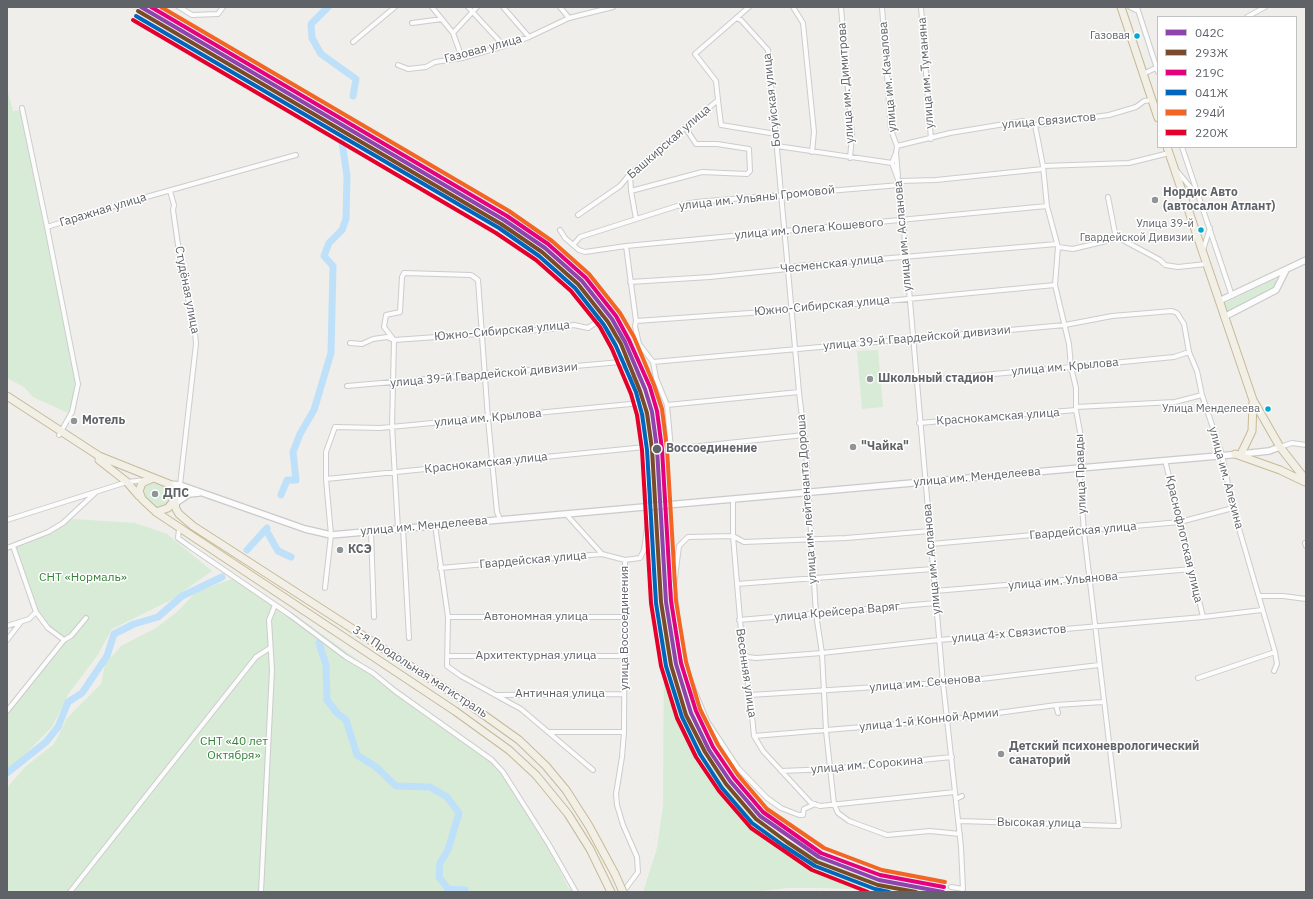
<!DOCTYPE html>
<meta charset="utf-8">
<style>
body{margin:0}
#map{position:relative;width:1313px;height:899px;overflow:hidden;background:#efeeea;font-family:"IBM Plex Sans",sans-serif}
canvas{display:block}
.frame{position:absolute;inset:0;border:8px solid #5f6368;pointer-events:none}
.legend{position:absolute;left:1157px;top:16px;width:140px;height:132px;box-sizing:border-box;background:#fff;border:1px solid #bfc1c3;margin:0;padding:5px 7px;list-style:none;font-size:12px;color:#5f6368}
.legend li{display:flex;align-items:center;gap:8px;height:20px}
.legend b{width:20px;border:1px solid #bfc1c3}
</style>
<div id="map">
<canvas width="1313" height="899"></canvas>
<div class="frame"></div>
<ul class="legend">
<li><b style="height:5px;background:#8e44ad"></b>042С</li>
<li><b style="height:5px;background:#7a4b2a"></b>293Ж</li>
<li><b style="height:5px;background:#e5007d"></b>219С</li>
<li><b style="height:5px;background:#0065bd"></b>041Ж</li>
<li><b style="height:5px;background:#f26522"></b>294Й</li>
<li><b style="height:5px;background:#e4002b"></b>220Ж</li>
</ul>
</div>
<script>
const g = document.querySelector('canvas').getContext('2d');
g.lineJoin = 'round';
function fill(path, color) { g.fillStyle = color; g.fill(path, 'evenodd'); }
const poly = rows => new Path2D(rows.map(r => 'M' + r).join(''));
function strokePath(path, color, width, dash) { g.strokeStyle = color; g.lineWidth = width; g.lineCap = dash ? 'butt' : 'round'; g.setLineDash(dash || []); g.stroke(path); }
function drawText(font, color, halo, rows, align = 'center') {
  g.font = font + ' "IBM Plex Sans",sans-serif'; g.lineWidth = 3; g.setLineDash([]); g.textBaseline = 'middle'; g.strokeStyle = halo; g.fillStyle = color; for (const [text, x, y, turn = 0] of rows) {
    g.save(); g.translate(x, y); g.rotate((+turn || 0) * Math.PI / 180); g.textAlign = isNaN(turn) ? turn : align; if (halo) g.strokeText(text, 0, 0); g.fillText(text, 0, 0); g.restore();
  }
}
const green = poly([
 [7,89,13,111,21,110,75,380,74,397,68,413,33,397,24,387,7,378],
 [1275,279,1277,281,1272,289,1226,313,1223,304],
 [878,350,883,407,862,409,857,351],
 [152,482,166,485,172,496,168,505,156,508,145,498,140,488],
 [73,519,135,523,167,534,212,571,171,600,112,629,97,656,69,693,52,727,7,773,7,711,64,643,30,606,15,545],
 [237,577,294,614,494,758,508,775,532,816,568,887,573,892,7,892,7,788,25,767,54,744,67,718,101,684,105,664,121,646,156,628,177,612,196,592],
 [664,623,667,663,678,702,688,726,705,758,745,809,783,842,788,840,816,857,838,867,881,882,932,892,819,888,788,888,749,892,643,892,657,848,663,805]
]);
const river = poly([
 [328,7,311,24,312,38,321,54,356,79,353,96],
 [281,495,287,480,296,480,293,452,300,434,314,410,331,353,333,266,324,256,329,243,342,230,346,219,347,176,342,142],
 [266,530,278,551,291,557],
 [247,550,267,528],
 [319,643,326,665,327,700,337,713,346,720,357,755,376,767,396,786,430,787,447,797,459,813,448,850,440,863,439,877,448,889,465,890,465,892],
 [7,773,46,742,58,727,68,702,82,693,107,656,114,634,134,624,158,617,182,596,222,577]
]);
const minor = poly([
 [179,7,192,15,218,14,223,7],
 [432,7,453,33,462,58],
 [468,7,504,46],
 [503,7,529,37],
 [560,7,569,18],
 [793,7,803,23,814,132,812,152],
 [841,7,852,136,850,158],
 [882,7,891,130,897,146,896,153,892,163,900,185,943,683,961,847,963,889,951,887],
 [921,7,931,139],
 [1130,7,1138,11],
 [1137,7,1158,72],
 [1247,17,1265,7],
 [736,18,741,20,768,50,799,392,806,451,816,614,822,653,826,731,834,804,838,813,849,821,887,835,930,831,960,834],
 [412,23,442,19],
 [453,33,477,7],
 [353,42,395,7],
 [398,65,408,69,426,67,435,62,462,58,504,46,529,37,569,18,613,7],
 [1143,74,1158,67],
 [718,100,721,125,776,134],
 [22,108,47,227],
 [777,146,892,163],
 [897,146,950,133,1023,121,1035,125,1109,115,1136,107,1144,101,1152,100],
 [1182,147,1232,296],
 [896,153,898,176],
 [1043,166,1129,163,1169,153],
 [1177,171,1196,194],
 [630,174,631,191,702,172,747,174,750,171,749,149,717,144,696,144,685,127],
 [900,181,936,180,1043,169],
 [170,191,174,205,173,210,184,286,194,320,196,344,180,485,175,496],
 [631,191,636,219],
 [1108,197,1116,238],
 [578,215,620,186,630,174,718,100,716,81,695,54,749,7],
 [560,230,565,238,579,250,585,252,626,246,1047,206],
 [574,244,580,237,677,206,696,202,900,185],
 [626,246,636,321,635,326,639,344,653,362,656,378,667,405,671,449,804,435],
 [1058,247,1073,249,1119,238,1160,260,1165,265,1178,267,1206,264],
 [1203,250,1210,228],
 [630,282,710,277,788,269,796,266,1057,244],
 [636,321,792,310,1055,285],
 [350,343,362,344,373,339,387,337,394,340,551,329,574,325,588,328,603,318,617,336,622,353,621,362],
 [653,362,1065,325,1112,316,1172,311,1177,313,1184,324,1189,352,1197,371,1202,395,1222,455,1233,508,1275,652,1277,664,1274,671],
 [917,381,1071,367,1174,357,1189,352],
 [347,386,621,362],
 [667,405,799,392],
 [1076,407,1175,402,1202,395],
 [919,423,1076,410],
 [59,435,72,412,78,384,47,227,107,208,296,155],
 [1280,447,1292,443,1306,445],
 [1165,460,1203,617],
 [326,479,645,447],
 [733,499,733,536,743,654,750,695,754,736,763,751,811,803,820,806,955,792],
 [566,514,602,554],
 [7,520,127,482,146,480],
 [435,525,448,617,447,666,461,676,521,709,593,770],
 [403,528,409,638],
 [179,529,178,538,189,546,290,615,346,657,373,673,395,691,492,760,503,772,548,843,576,892],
 [398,529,392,426,394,340,384,327,386,315,400,312,402,277,404,273,471,275,478,280,488,419,497,512,500,519],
 [371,531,374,617],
 [1305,543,1306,546],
 [931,544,1180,522,1233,508],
 [13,546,36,612,48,628,64,640],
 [7,548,48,532,63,523,95,493],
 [440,568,602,554,625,560,640,558,644,550,650,506,641,403,635,377,621,362],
 [737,584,933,569],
 [325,588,331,535,326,479,326,452,335,427,380,428,641,403],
 [935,591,1192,569],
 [1259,596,1283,596,1306,599],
 [448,617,624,617],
 [739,620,936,603],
 [7,626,29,619,36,612],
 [7,640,21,622],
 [743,654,748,657,756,658,822,653,939,640,1203,617,1262,610],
 [449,656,624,656],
 [1198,678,1275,652],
 [497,695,624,694],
 [750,695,956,682,1099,665],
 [1056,705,1058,713],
 [7,711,64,640,71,636,86,618],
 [548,732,624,732],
 [754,736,947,720,1056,705,1103,702],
 [781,771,830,769,952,757],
 [956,799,962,796],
 [815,804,804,809,803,815,799,815,781,808,767,798,738,768,707,721,689,678,680,640,674,586,679,546,688,537,733,536,744,542,846,538,930,531],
 [959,821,1119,826,1084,532,1080,479,1081,437,1076,410,1076,388,1071,367,1069,344,1055,285,1058,247,1047,206,1043,166,1035,125],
 [70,892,256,657,270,648],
 [261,892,272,670,269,620,275,605],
 [623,892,638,872,637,857,623,825,617,805,616,794,622,757,624,732,625,560]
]);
const secondary = poly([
 [1219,301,1306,260],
 [1224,317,1276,290,1286,270],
 [169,484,180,485,305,529,331,535,1080,468,1241,454,1269,451,1280,447],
 [173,505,189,494,199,493]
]);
const trunk = poly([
 [1121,7,1158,118],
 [1167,147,1253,400,1280,447,1306,480],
 [7,396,99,456,169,484,174,493,173,502,168,508,156,512,142,499,139,491,142,483,153,478],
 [1235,454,1280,470,1305,482],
 [1241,454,1252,431,1253,402],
 [99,460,127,482,139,496],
 [174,497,176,509,179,514,193,526,463,700,519,740,546,766,566,790,589,826,615,874],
 [156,512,455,711,509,750,536,775,568,814,590,849,611,892]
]);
const rail = poly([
 [640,892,654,843,660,798,662,715,659,513],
 [763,892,819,890,865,892]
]);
const trunkBridge = poly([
 [615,874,623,892]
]);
const rail1 = poly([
 [141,7,504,220,545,248,582,281,612,319,625,342,645,389,652,412,657,449,666,602,676,664,691,713,709,750,730,781,760,816,819,857,879,880,943,892]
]);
const rail2 = poly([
 [138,11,501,224,542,252,578,284,608,322,621,344,640,391,647,413,652,449,661,602,671,665,686,715,705,752,726,784,756,819,787,842,817,862,878,885,916,892]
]);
const rail3 = poly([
 [151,7,507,216,548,244,586,278,616,316,629,340,650,387,657,411,662,449,671,601,681,663,696,711,713,747,734,778,763,812,821,853,880,875,944,887]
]);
const rail4 = poly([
 [136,16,499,228,539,256,575,288,604,325,616,346,636,392,642,414,647,450,656,603,666,666,682,717,700,754,722,788,752,823,784,846,815,866,875,889,889,892]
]);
const rail5 = poly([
 [161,7,509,211,552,241,589,274,620,313,634,337,654,385,662,409,667,449,676,601,686,662,700,709,718,745,738,775,767,809,824,848,882,870,945,882]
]);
const rail6 = poly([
 [133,20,496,233,536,260,571,291,600,327,612,349,631,394,637,415,642,450,651,603,661,666,677,718,696,757,719,791,751,828,812,870,868,892]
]);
const markers = [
 [1137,36,3.5,"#00a9ce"],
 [1155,200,4,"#919496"],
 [1201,230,3.5,"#00a9ce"],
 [870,379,4,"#919496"],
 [1268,409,3.5,"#00a9ce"],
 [74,421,4,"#919496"],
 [853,447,4,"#919496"],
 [657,449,5,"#5f6368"],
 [155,494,4,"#919496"],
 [340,550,4,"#919496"],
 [1001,754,4,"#919496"]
];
const busNames = [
 ["Газовая",1130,36],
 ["Улица 39-й",1194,224],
 ["Гвардейской Дивизии",1194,238],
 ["Улица Менделеева",1260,409]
];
const streetNames = [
 ["Газовая улица",483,49,-15],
 ["улица им. Туманяна",926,73,-94],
 ["улица им. Качалова",888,77,-95],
 ["улица им. Димитрова",846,83,-94],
 ["Богуйская улица",772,100,-96],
 ["улица Связистов",1049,121,-5],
 ["Башкирская улица",669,142,-41],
 ["улица им. Ульяны Громовой",757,198,-6],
 ["Гаражная улица",103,210,-17],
 ["улица им. Олега Кошевого",809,229,-5],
 ["улица им. Асланова",903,236,-95],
 ["Чесменская улица",832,264,-6],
 ["Студёная улица",187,290,79],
 ["Южно-Сибирская улица",822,306,-5],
 ["Южно-Сибирская улица",502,331,-5],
 ["улица 39-й Гвардейской дивизии",917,338,-5],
 ["улица им. Крылова",1065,367,-5],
 ["улица 39-й Гвардейской дивизии",484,375,-5],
 ["Краснокамская улица",998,417,-4],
 ["улица им. Крылова",488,418,-5],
 ["Краснокамская улица",486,463,-6],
 ["улица Правды",1081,474,-92],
 ["улица им. Менделеева",977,477,-5],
 ["улица им. Алехина",1226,478,75],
 ["улица им. лейтенанта Дороша",807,499,-94],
 ["улица им. Менделеева",424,526,-5],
 ["Гвардейская улица",1083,531,-5],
 ["Краснофлотская улица",1184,539,77],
 ["улица им. Асланова",932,559,-95],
 ["Гвардейская улица",533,560,-5],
 ["улица им. Ульянова",1063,581,-5],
 ["улица Крейсера Варяг",837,612,-5],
 ["Автономная улица",536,617],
 ["улица Воссоединения",625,628,-90],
 ["улица 4-х Связистов",1009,634,-5],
 ["Архитектурная улица",536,656],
 ["3-я Продольная магистраль",420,672,33],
 ["Весенняя улица",746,673,82],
 ["улица им. Сеченова",925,683,-5],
 ["Античная улица",560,694],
 ["улица 1-й Конной Армии",929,720,-6],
 ["улица им. Сорокина",867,765,-5],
 ["Высокая улица",1039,823,1]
];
const poiNames = [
 ["Нордис Авто",1163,193],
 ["(автосалон Атлант)",1163,207],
 ["Школьный стадион",878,379],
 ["Мотель",82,421],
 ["\"Чайка\"",861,447],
 ["ДПС",163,494],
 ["КСЭ",348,550],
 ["Детский психоневрологический",1009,747],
 ["санаторий",1009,761]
];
const stopNames = [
 ["Воссоединение",666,449]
];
const parkNames = [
 ["СНТ «Нормаль»",83,578],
 ["СНТ «40 лет",234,742],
 ["Октября»",234,756]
];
fill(green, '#d8ebd6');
strokePath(river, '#bfe0f9', 7);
strokePath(minor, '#cbcccc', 6);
strokePath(secondary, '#cacacb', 8);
strokePath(trunk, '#c8b996', 9);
strokePath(minor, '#fdfcfc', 4);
strokePath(secondary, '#fdfcfc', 5.5);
strokePath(trunk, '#f2f0e6', 7);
strokePath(rail, '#e4e4e4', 1, [1, 5]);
strokePath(trunkBridge, '#c8b996', 9, []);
strokePath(trunkBridge, '#f2f0e6', 7);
strokePath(rail1, '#8e44ad', 4);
strokePath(rail2, '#7a4b2a', 4);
strokePath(rail3, '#e5007d', 4);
strokePath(rail4, '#0065bd', 4);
strokePath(rail5, '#f26522', 4);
strokePath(rail6, '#e4002b', 4);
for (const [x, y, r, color] of markers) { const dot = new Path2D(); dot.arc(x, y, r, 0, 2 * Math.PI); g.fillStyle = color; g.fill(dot); strokePath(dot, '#fff', 1.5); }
drawText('11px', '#5f6368', '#fff', busNames, 'right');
drawText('12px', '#5f6368', '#fff', streetNames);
drawText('bold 12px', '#5f6368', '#fff', poiNames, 'left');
drawText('bold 12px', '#5f6368', '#fff', stopNames, 'left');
drawText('12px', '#348238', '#fff', parkNames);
</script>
